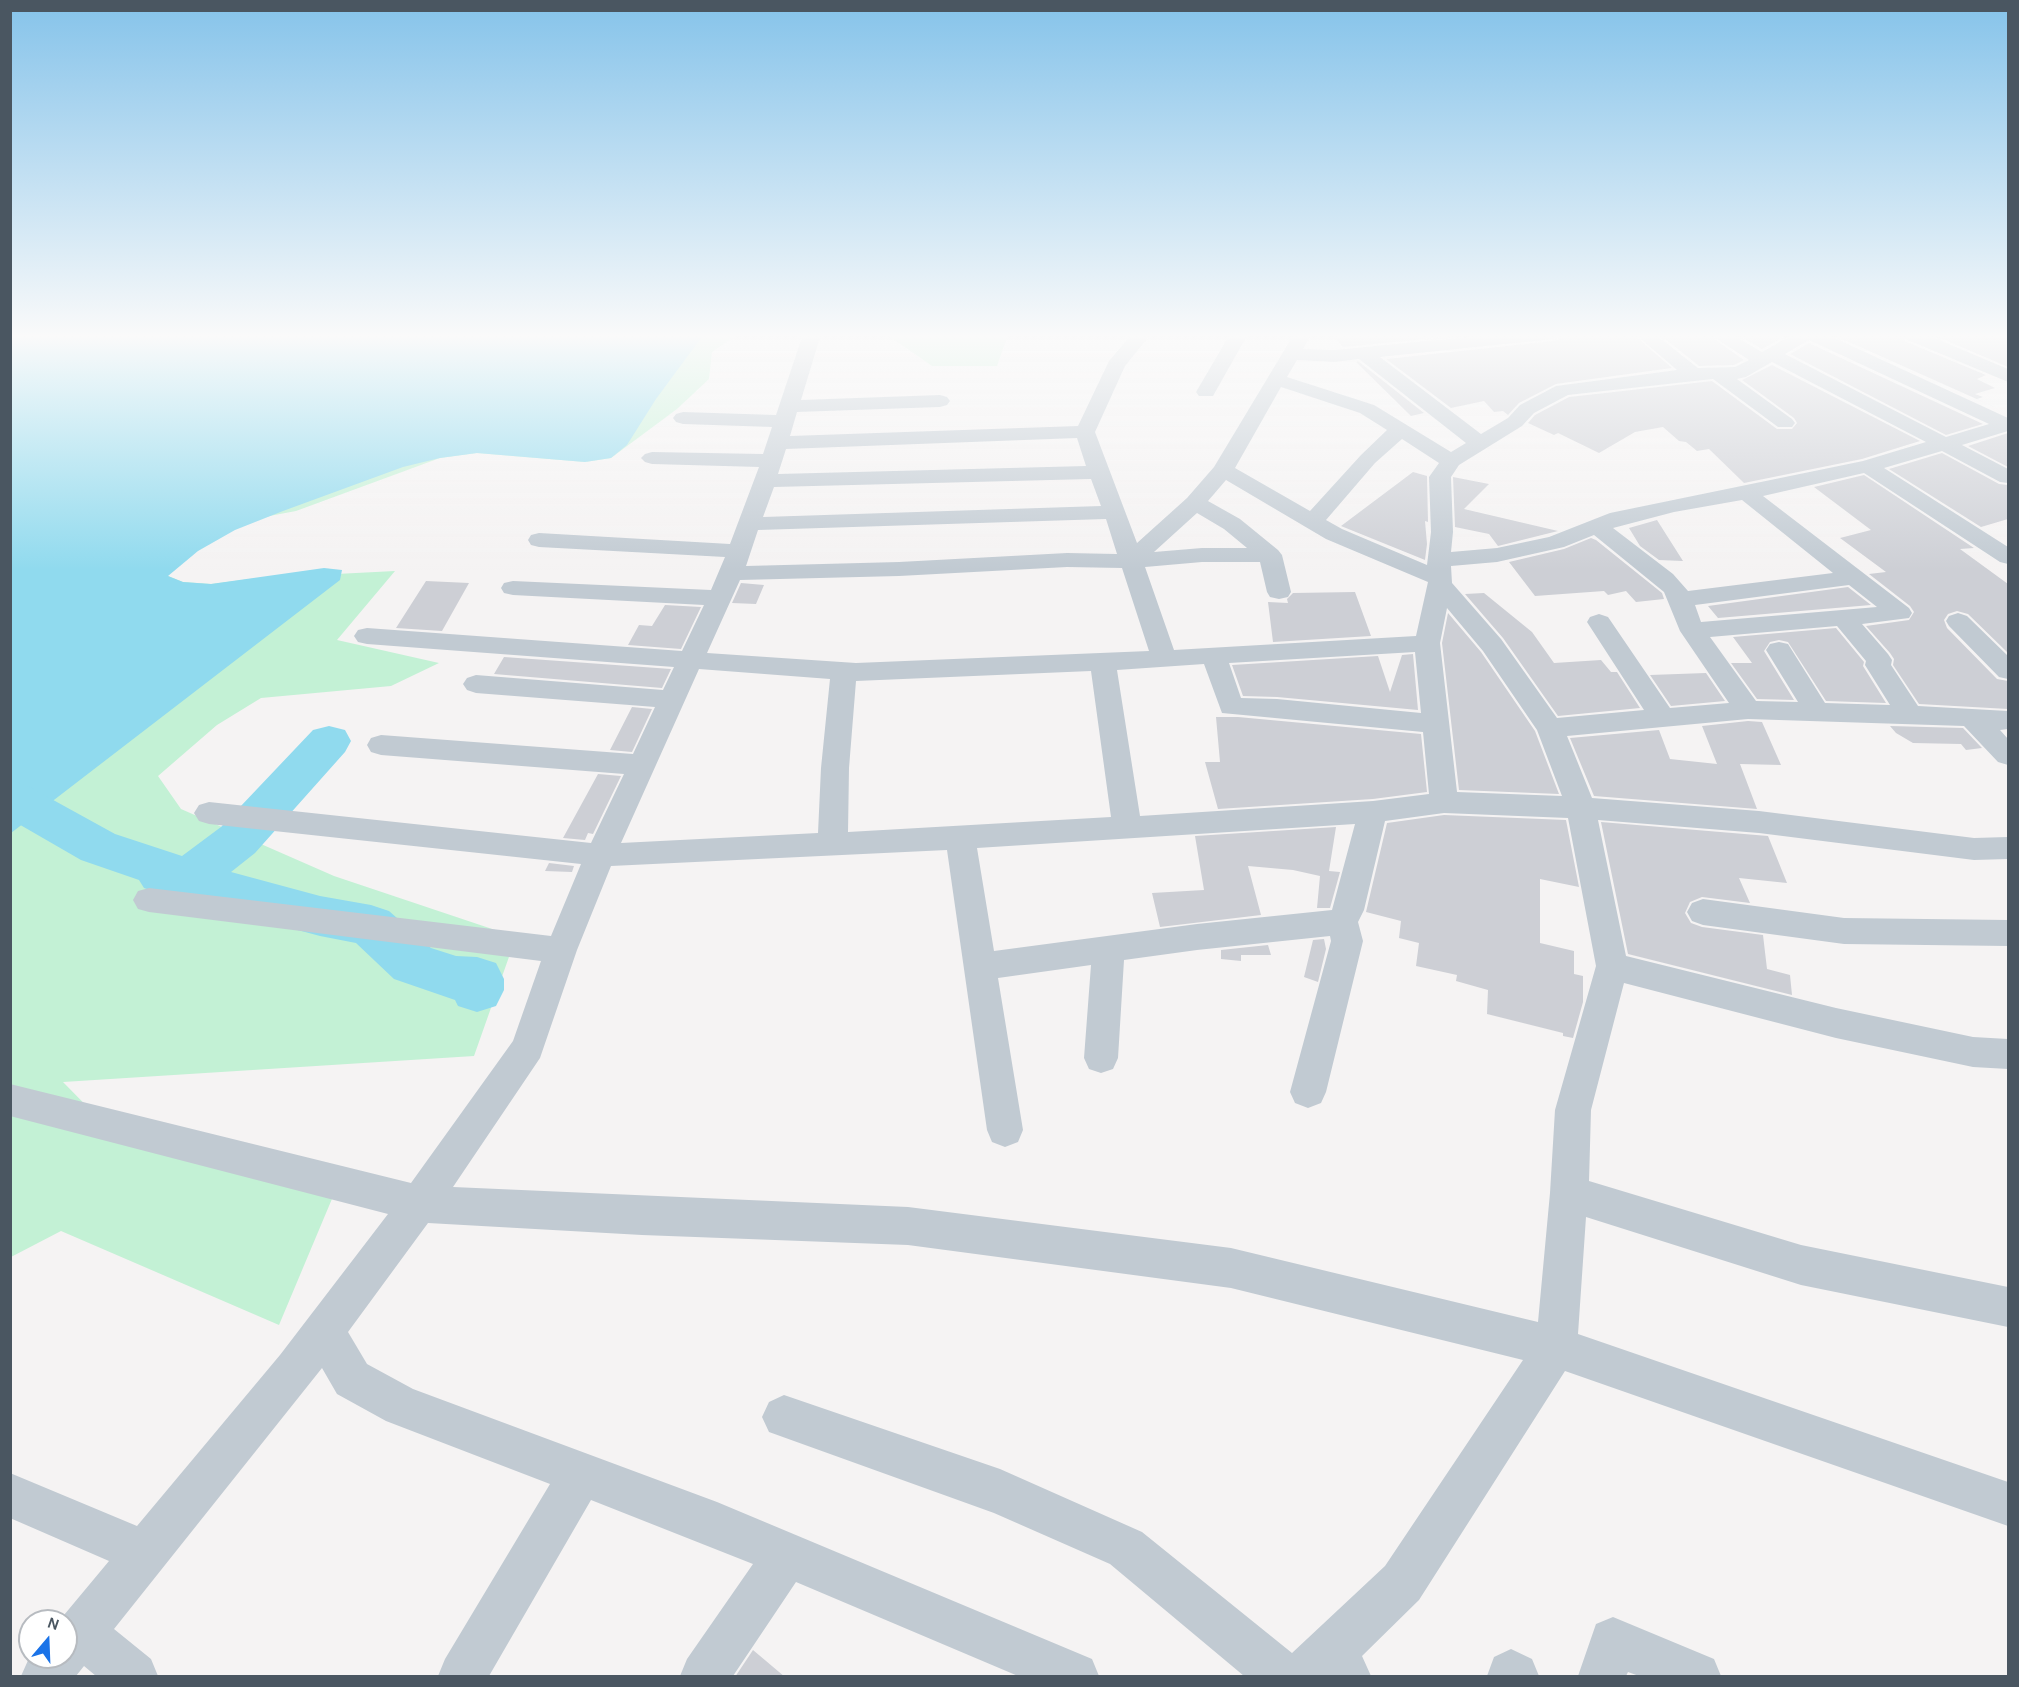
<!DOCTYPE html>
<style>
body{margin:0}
#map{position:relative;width:2019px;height:1687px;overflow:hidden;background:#f5f3f3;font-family:Karla,sans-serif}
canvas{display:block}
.frame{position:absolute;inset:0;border:12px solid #4a5661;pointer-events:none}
.north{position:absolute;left:18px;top:1609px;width:60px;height:60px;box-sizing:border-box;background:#fff;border:2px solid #b7bbc0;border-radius:50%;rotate:19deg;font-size:16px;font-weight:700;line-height:24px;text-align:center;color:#4a5661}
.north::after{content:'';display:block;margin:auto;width:21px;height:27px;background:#1a73e8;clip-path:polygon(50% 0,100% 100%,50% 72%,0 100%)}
</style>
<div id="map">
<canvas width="2019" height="1687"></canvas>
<div class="frame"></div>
<div class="north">N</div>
</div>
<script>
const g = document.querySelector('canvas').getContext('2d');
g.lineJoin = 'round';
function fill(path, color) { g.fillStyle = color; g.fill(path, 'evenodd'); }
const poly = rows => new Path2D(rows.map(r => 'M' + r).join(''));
const green = poly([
 [11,334,738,334,712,352,709,379,677,409,611,458,585,462,477,453,440,458,296,511,121,544,168,576,183,582,211,584,258,578,395,571,337,640,439,663,391,686,261,698,217,725,158,776,181,809,334,876,516,937,474,1056,63,1082,121,1141,342,1175,279,1325,61,1231,11,1257],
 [886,334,1008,334,997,366,932,366]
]);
const water = poly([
 [11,334,704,334,656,399,627,445,611,458,585,462,477,453,440,458,403,467,283,511,235,530,198,551,168,576,183,582,211,584,324,568,342,570,340,580,11,833]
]);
const river = poly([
 [329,726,345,730,351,741,345,752,255,853,231,872,320,896,371,905,389,911,431,948,456,956,477,957,496,963,504,979,504,990,496,1006,477,1012,458,1006,455,1000,394,979,356,943,320,936,242,915,183,895,168,896,144,888,139,880,81,860,10,819,10,780,26,785,115,834,182,856,221,827,313,730,329,726]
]);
const building = poly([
 [1332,334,1475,334,1343,347],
 [1564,334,1633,334,1672,368,1556,384,1519,403,1508,415,1503,411,1494,412,1484,401,1451,408,1386,359,1553,341,1561,339],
 [1659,334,1707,334,1744,360,1734,365,1699,366],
 [1736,334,1789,334,1762,349],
 [1831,334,1898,334,1902,340,1986,375,1977,379,1995,388,1975,394,1983,397,1977,399,1999,409],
 [1931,334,2008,334,2008,367],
 [1809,343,1983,424,1946,435,1790,354],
 [1358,361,1424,413,1411,416,1356,362],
 [1772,365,1920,441,1862,459,1744,483,1709,449,1697,451,1686,442,1679,441,1663,427,1635,432,1599,453,1558,433,1554,435,1528,423,1535,415,1569,397,1712,381,1777,429,1792,429,1797,423,1794,418,1742,380],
 [2008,433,2008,467,1968,446],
 [1942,453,1999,484,2008,485,2008,519,1981,527,1889,469],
 [1413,472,1427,476,1428,522,1425,521,1427,544,1425,560,1341,526],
 [1864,475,1974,548,1960,549,2008,584,2008,653,1968,614,1957,611,1948,614,1944,620,1947,628,1997,679,2008,681,2008,709,1919,704,1893,665,1894,659,1890,653,1866,626,1909,620,1914,612,1910,606,1869,574,1886,572,1840,538,1871,530,1814,487],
 [1453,477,1489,484,1464,509,1558,531,1498,546,1489,534,1455,527],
 [1657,520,1683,561,1659,560,1640,546,1629,528],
 [1591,538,1596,540,1662,593,1664,599,1636,602,1626,591,1608,595,1604,591,1535,596,1509,562,1564,549],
 [426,581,469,583,442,631,396,628],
 [741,583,764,585,756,604,732,603],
 [1848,587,1871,605,1718,618,1708,606],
 [1355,592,1371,636,1273,642,1268,602,1288,603,1287,599,1293,593],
 [1484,593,1532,632,1554,663,1601,660,1611,672,1617,672,1640,708,1558,716,1503,638,1465,594],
 [665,605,701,607,681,649,628,645,639,625,652,626],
 [1448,613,1481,652,1535,731,1559,794,1459,790,1442,643],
 [1836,628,1864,662,1863,666,1886,703,1826,701,1788,642,1779,640,1770,642,1764,651,1794,700,1757,699,1731,663,1752,663,1733,637],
 [1413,654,1418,710,1277,697,1243,696,1232,665,1378,656,1390,692,1402,655],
 [504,657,671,669,662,688,494,674],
 [1706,673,1725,701,1671,706,1650,675],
 [632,707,652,709,632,752,610,750],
 [1216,717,1238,717,1421,734,1427,792,1373,799,1218,809,1205,762,1220,762],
 [1748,721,1762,722,1781,765,1740,764,1757,809,1594,796,1570,738,1659,730,1670,759,1717,764,1702,726],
 [1890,726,1963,728,1982,748,1966,750,1961,744,1913,743,1896,733],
 [598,774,621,776,593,834,588,833,585,840,563,838],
 [1444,815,1566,820,1579,887,1540,879,1540,943,1574,951,1574,974,1583,976,1583,1002,1573,1038,1563,1036,1563,1033,1487,1014,1488,990,1456,981,1457,975,1416,966,1419,943,1399,938,1401,921,1366,912,1387,823],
 [1601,822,1768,836,1787,883,1739,878,1750,903,1702,897,1690,902,1685,913,1691,923,1702,927,1763,935,1767,969,1790,975,1792,995,1628,954],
 [1336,827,1329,871,1340,872,1330,908,1317,908,1320,876,1293,870,1248,866,1261,915,1160,927,1152,893,1204,890,1195,836],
 [549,863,574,866,572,872,545,871],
 [1324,939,1326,949,1318,982,1304,977,1313,940],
 [1268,945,1271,955,1241,955,1241,961,1221,959,1221,950],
 [753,1650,785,1677,735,1677]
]);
const street = poly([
 [803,334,821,334,801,400,940,395,947,397,950,401,947,405,940,407,797,412,790,436,1078,426,1109,361,1132,334,1151,334,1125,366,1095,432,1137,543,1187,498,1214,467,1294,334,1312,334,1303,349,1335,350,1498,334,1562,334,1559,338,1553,339,1380,357,1481,434,1508,418,1520,405,1556,386,1677,370,1635,334,1655,334,1698,368,1735,367,1749,360,1709,334,1731,334,1762,352,1794,334,1826,334,2008,418,2008,431,1962,445,2008,469,2008,483,2000,482,1942,451,1884,468,2008,547,2008,564,2000,562,1864,473,1763,496,1909,608,1912,613,1909,618,1862,624,1888,654,1892,660,1891,665,1918,706,2008,711,2008,729,2000,730,2008,739,2008,765,1998,762,1964,726,1748,719,1567,736,1592,798,1759,811,1974,838,2008,837,2008,859,1974,860,1759,833,1598,820,1626,956,1836,1008,1973,1037,2008,1039,2008,1069,1973,1067,1836,1038,1624,983,1591,1110,1589,1181,1801,1245,2008,1287,2008,1327,1801,1285,1586,1217,1578,1334,2008,1482,2008,1526,1565,1371,1419,1600,1362,1656,1371,1676,1244,1676,1110,1564,994,1513,769,1432,762,1417,769,1402,784,1395,1000,1469,1142,1532,1292,1653,1385,1566,1523,1360,1231,1288,908,1245,642,1235,428,1223,348,1332,367,1364,413,1389,717,1502,1092,1659,1099,1676,1018,1676,796,1582,733,1676,680,1676,687,1659,753,1564,591,1500,489,1676,438,1676,445,1659,550,1484,386,1421,337,1394,322,1368,114,1629,151,1659,158,1676,96,1676,84,1666,76,1676,21,1676,30,1656,66,1657,66,1621,59,1621,109,1561,10,1518,10,1473,137,1526,280,1355,388,1214,10,1116,10,1084,411,1183,513,1041,541,961,149,912,138,909,133,900,138,891,149,888,551,936,581,864,209,824,199,821,194,813,199,805,209,802,591,843,624,774,381,755,371,752,367,745,371,738,381,735,633,754,655,707,476,693,467,690,463,684,467,678,476,675,663,690,674,667,367,644,358,642,354,636,358,630,367,628,682,651,704,605,513,595,504,593,501,588,504,583,513,581,711,590,725,557,539,547,531,545,528,540,531,535,539,533,730,544,759,467,652,464,645,462,641,458,645,454,652,452,763,454,772,427,683,424,676,422,673,418,676,414,683,412,776,415,803,334],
 [1809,340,1989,424,1946,437,1785,354,1809,340],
 [1359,359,1466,443,1451,452,1374,405,1287,377,1297,360,1335,362,1359,359],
 [1772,362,1926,442,1863,461,1610,513,1549,537,1497,548,1451,552,1453,532,1451,477,1459,465,1522,426,1534,413,1568,395,1713,379,1778,427,1792,427,1795,423,1792,419,1737,379,1746,377,1772,362],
 [1281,387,1360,413,1387,430,1361,455,1310,511,1235,468,1281,387],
 [1077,438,1086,466,778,474,786,449,1077,438],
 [1402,439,1439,463,1429,477,1431,532,1427,565,1342,529,1326,520,1375,463,1402,439],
 [1091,479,1101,506,763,517,774,487,1091,479],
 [1226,480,1326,539,1428,582,1416,636,1174,650,1145,567,1202,562,1260,562,1267,592,1270,597,1279,599,1288,597,1291,592,1282,555,1278,550,1240,519,1208,501,1226,480],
 [1742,500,1833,573,1688,591,1673,574,1613,528,1674,512,1742,500],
 [1197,513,1224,529,1247,548,1202,548,1154,552,1197,513],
 [1106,519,1117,554,1067,553,899,562,746,566,758,530,1106,519],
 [1594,535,1664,592,1680,631,1729,703,1670,708,1608,617,1599,614,1590,617,1587,622,1644,710,1557,718,1501,639,1452,583,1451,566,1497,562,1564,547,1594,535],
 [1067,567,1122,568,1149,651,856,663,707,653,740,580,899,576,1067,567],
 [1849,585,1877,607,1701,622,1695,605,1849,585],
 [1447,608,1483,651,1537,730,1562,796,1457,792,1440,643,1447,608],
 [1837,626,1866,661,1865,665,1890,705,1825,703,1788,644,1779,642,1770,644,1766,650,1798,702,1756,701,1710,637,1837,626],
 [1415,652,1421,713,1277,699,1241,698,1229,663,1415,652],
 [1204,664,1222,713,1423,732,1429,794,1373,801,1140,816,1117,670,1204,664],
 [699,669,830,679,821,768,818,833,621,843,699,669],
 [1091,671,1111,817,848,832,849,768,856,681,1091,671],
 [1444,813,1568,818,1596,966,1555,1110,1550,1193,1538,1322,1231,1248,908,1207,453,1187,540,1058,577,950,611,866,947,850,987,1130,992,1142,1005,1147,1018,1142,1023,1130,998,978,1091,965,1084,1058,1089,1069,1101,1073,1113,1069,1118,1058,1124,960,1197,950,1330,936,1331,941,1290,1092,1295,1103,1308,1108,1321,1103,1326,1092,1363,941,1358,922,1364,910,1385,821,1444,813],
 [1355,824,1332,910,1197,924,994,951,977,848,1355,824],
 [1230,334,1248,334,1213,396,1199,396,1196,392,1230,334],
 [1900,334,1925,334,2008,369,2008,382,1903,338,1900,334],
 [1958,613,1967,616,2008,656,2008,679,1999,677,1949,626,1946,621,1949,616,1958,613],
 [1703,899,1844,918,2008,920,2008,946,1844,944,1703,925,1692,921,1687,912,1692,903,1703,899],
 [1613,1617,1714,1659,1721,1676,1639,1676,1628,1672,1626,1676,1578,1676,1596,1624,1613,1617],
 [1511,1649,1532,1659,1539,1676,1487,1676,1494,1657,1511,1649]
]);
fill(green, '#c3f1d5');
fill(water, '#90daee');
fill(river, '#90daee');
fill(building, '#cdcfd5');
fill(street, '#c1cad2');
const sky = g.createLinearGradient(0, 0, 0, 570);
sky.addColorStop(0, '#85c3ea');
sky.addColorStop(0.59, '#fafafa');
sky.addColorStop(1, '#fafafa00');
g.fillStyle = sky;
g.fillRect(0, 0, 2019, 570);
</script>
